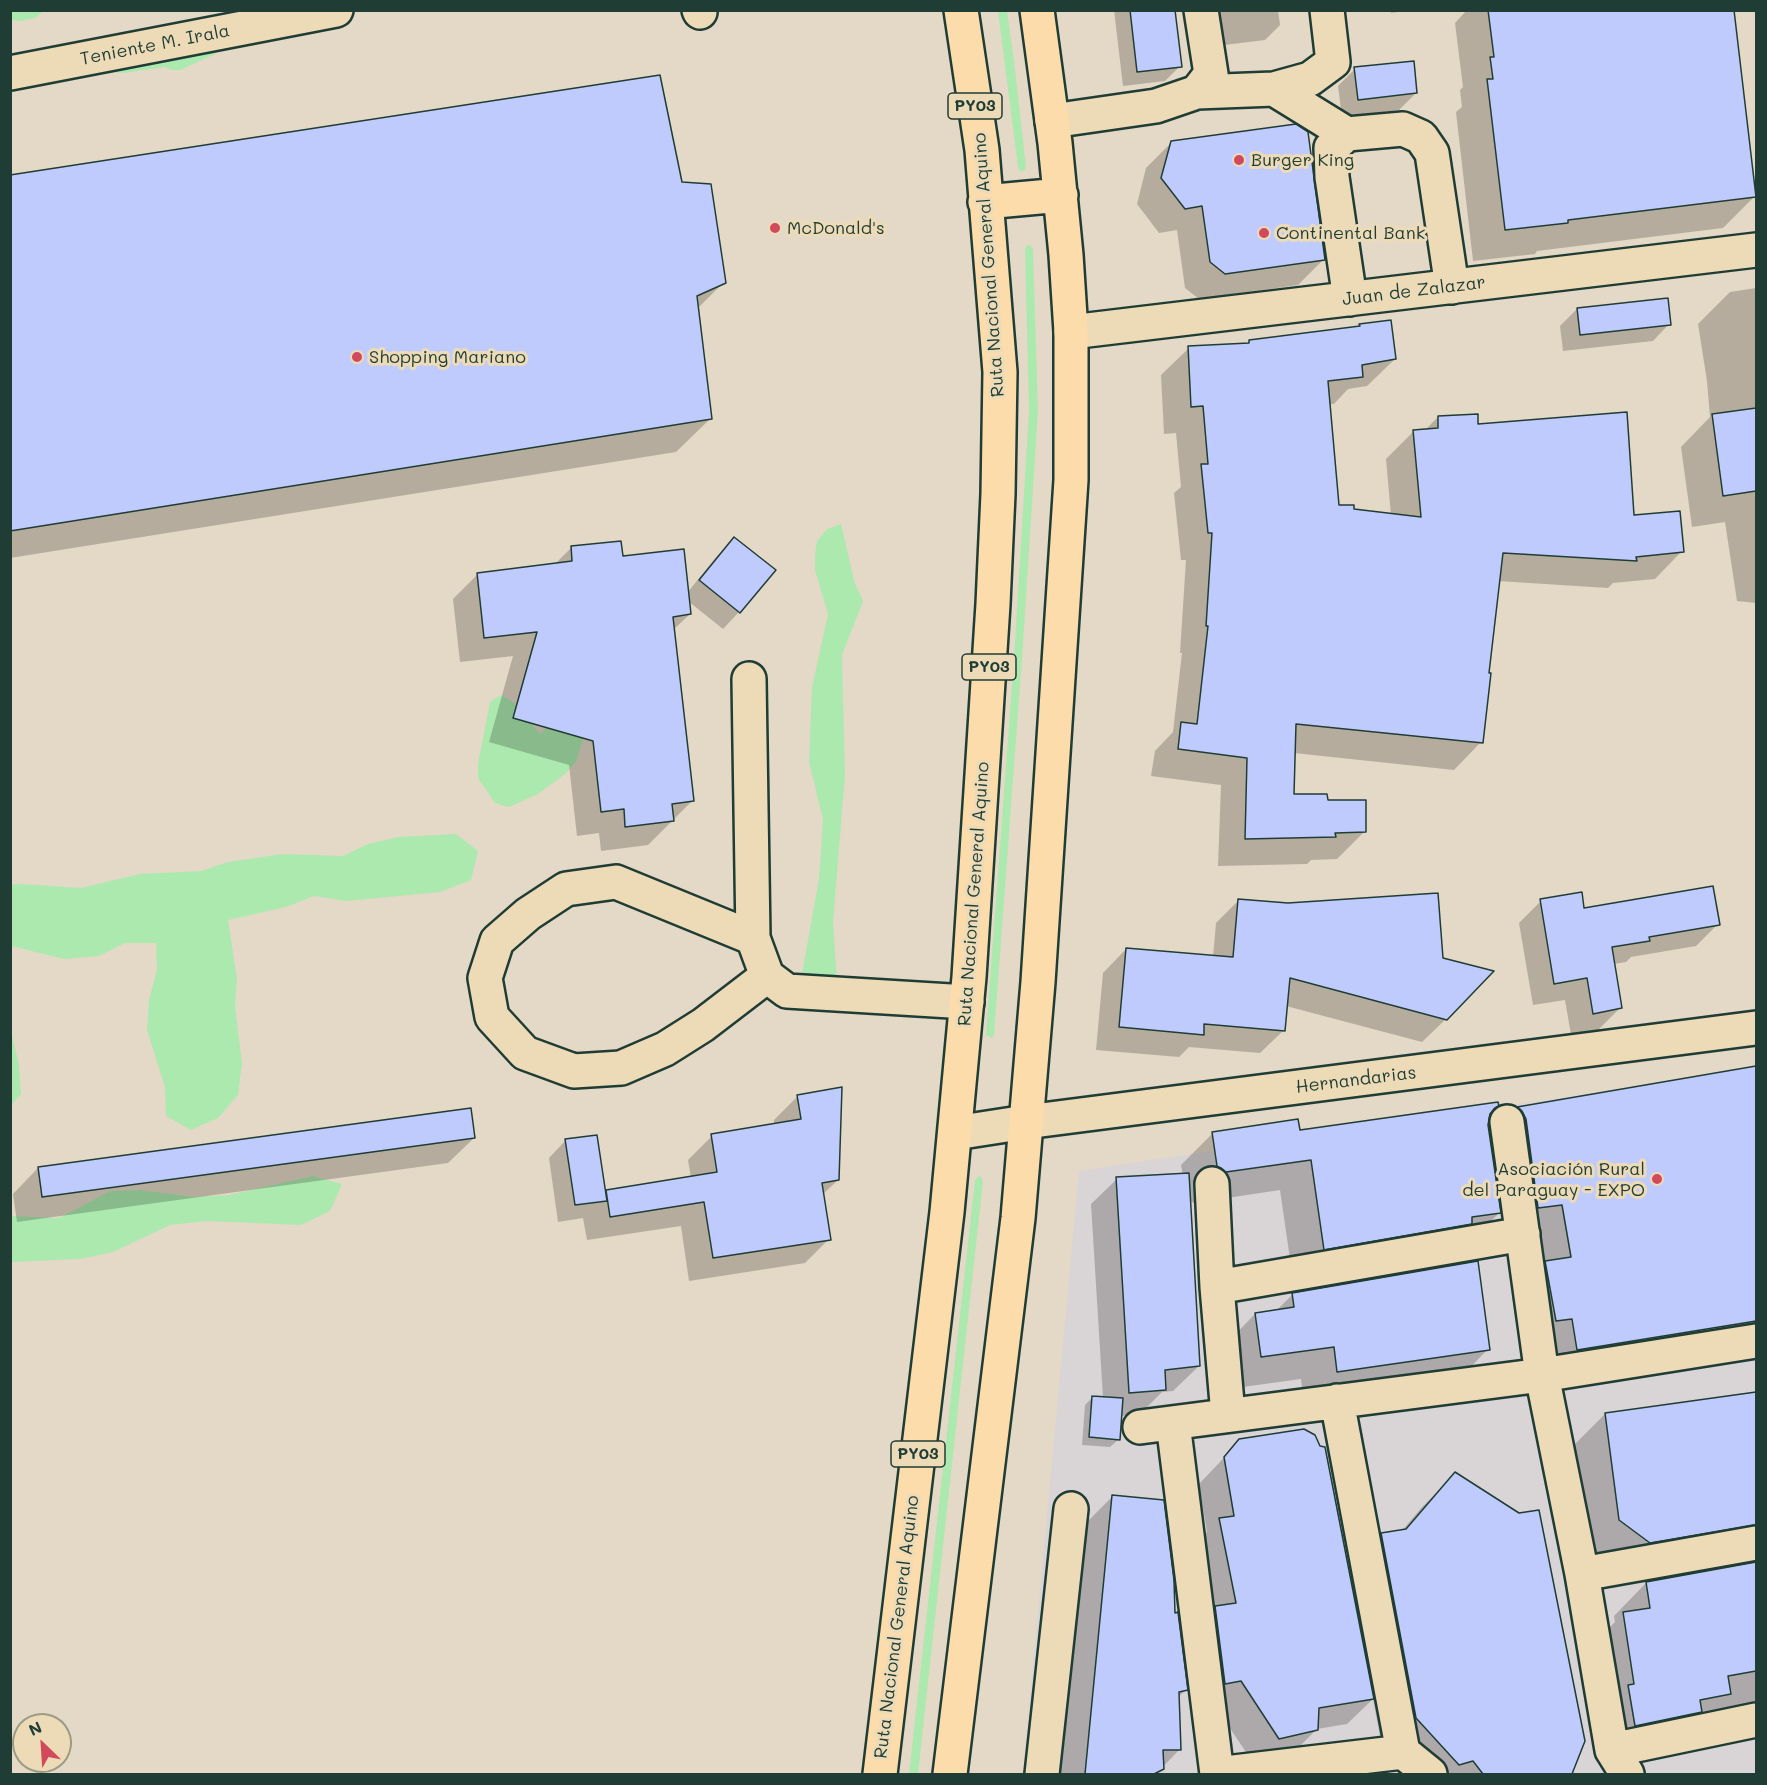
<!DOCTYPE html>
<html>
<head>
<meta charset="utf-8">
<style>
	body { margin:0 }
	#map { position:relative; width:1767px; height:1785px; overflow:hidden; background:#e4d8c6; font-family:Mali,sans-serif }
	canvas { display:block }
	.frame { position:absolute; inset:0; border:12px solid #1f3d34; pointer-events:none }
	.north { position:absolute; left:12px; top:1713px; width:60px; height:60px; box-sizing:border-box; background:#eddbb8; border:2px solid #9b9c83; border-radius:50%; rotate:335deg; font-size:16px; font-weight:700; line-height:24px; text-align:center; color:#1f3d34 }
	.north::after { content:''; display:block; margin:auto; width:21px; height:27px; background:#d1495b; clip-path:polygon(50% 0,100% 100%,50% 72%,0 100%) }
</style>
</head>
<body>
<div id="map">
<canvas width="1767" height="1785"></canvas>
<div class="frame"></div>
<div class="north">N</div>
</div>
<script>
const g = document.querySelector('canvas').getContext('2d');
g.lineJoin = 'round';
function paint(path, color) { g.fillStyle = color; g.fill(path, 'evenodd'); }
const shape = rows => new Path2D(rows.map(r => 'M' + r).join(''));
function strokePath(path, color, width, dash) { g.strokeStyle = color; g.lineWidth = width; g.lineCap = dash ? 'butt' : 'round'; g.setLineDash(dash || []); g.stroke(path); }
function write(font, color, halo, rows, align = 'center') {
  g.font = font + ' Mali,sans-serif'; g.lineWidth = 6; g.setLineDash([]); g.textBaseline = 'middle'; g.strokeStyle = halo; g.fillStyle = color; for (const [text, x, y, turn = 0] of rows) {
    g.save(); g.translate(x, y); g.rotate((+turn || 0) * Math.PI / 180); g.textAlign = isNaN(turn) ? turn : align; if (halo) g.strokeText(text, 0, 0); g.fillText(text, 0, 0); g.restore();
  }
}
const built = shape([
	[1756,1068,1756,1774,1023,1774,1079,1171]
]);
const green = shape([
	[11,10,44,10,44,11,35,18,21,21,11,20],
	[998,11,1007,11,1015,69,1026,167,1025,170,1021,172,1018,167],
	[166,25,229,40,215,54,180,70,172,70,165,67,124,73,109,72,103,69,142,33,148,29],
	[1027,245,1030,245,1033,249,1038,411,1022,659,994,1035,992,1038,986,1035,1014,658,1029,411,1025,250],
	[841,524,855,584,863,601,842,655,845,776,833,922,837,981,826,1011,802,997,803,968,819,879,823,819,809,762,812,687,828,614,815,570,815,555,817,541,827,529],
	[501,695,513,702,521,713,541,734,549,723,585,733,576,762,564,775,538,794,509,807,495,803,478,778,478,764,490,702],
	[456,834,478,851,471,880,440,892,346,901,314,896,286,907,228,920,237,979,235,1008,242,1063,238,1095,218,1118,191,1130,166,1116,165,1087,147,1030,149,1000,157,970,156,943,125,943,99,956,64,959,11,946,11,885,20,884,81,888,140,874,201,871,228,862,283,854,343,856,368,844,398,837],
	[11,1032,19,1065,21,1094,11,1105],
	[313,1176,342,1184,330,1211,301,1225,206,1221,170,1225,113,1252,80,1259,11,1262,11,1216,59,1218,110,1191,140,1190,195,1197,229,1195],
	[979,1176,981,1177,983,1181,918,1774,909,1774,975,1180]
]);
const shadow = shape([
	[1114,10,1174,10,1180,66,1165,81,1123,86],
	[1211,10,1278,10,1280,25,1265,40,1216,46],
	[1391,10,1412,10,1391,13],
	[1467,10,1733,10,1754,197,1723,228,1537,251,1535,254,1473,261,1456,112,1462,107,1460,90,1463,87,1455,23],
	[1355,69,1416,93,1399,110,1342,117,1338,86],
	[1171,143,1324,259,1298,285,1199,299,1185,288,1177,230,1159,233,1137,204,1146,168],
	[10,177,681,183,724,282,697,309,710,419,676,452,10,558],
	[1756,288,1756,603,1737,601,1725,522,1692,527,1681,447,1710,417,1707,381,1698,324,1730,292],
	[1577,309,1669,324,1653,341,1563,351,1560,326],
	[1360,326,1395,359,1367,386,1348,389,1334,404,1329,404,1337,507,1352,511,1391,515,1386,459,1413,432,1425,430,1438,417,1476,426,1632,516,1682,551,1655,579,1613,583,1608,588,1498,581,1481,742,1454,770,1294,753,1293,796,1327,802,1365,831,1337,859,1311,860,1307,864,1218,866,1221,785,1151,776,1155,751,1173,732,1182,653,1180,653,1186,560,1181,560,1174,493,1181,487,1176,433,1164,434,1161,375,1189,348,1245,345,1249,341,1358,328],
	[734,539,739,612,723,629,688,601,690,614,673,630,692,801,648,845,601,851,599,833,577,836,569,765,489,742,513,656,460,662,453,599,478,574,554,565,571,548,621,557,687,593,717,556],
	[1239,900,1446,1019,1422,1042,1286,1006,1284,1030,1260,1053,1189,1047,1179,1057,1096,1050,1103,973,1126,949,1213,957,1216,923],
	[1541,901,1583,910,1718,924,1696,946,1631,957,1626,962,1613,964,1620,1008,1598,1030,1571,1035,1565,1000,1533,1005,1519,923],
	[1756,1067,1756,1347,1544,1383,1539,1351,1522,1354,1512,1296,1535,1274,1505,1241,1501,1211,1468,1244,1293,1280,1280,1190,1194,1203,1189,1200,1199,1366,1173,1391,1162,1392,1139,1415,1120,1416,1119,1439,1110,1447,1082,1445,1085,1405,1093,1397,1103,1398,1091,1204,1117,1179,1183,1175,1181,1165,1213,1133,1299,1131,1488,1114,1487,1125,1489,1137,1518,1108],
	[798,1096,838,1180,822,1195,829,1239,805,1263,689,1281,681,1226,587,1240,583,1218,558,1222,549,1158,565,1141,604,1194,607,1191,691,1178,688,1160,712,1136,774,1125,774,1120],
	[474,1138,448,1163,17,1222,13,1194,38,1168],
	[1293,1294,1488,1349,1455,1383,1304,1405,1301,1379,1228,1389,1222,1348,1255,1314,1275,1312],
	[1756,1393,1756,1732,1603,1758,1591,1646,1615,1622,1614,1616,1646,1583,1739,1567,1737,1563,1730,1558,1616,1575,1587,1553,1572,1447,1605,1414],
	[1240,1441,1347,1569,1382,1535,1401,1532,1422,1507,1456,1474,1583,1741,1570,1774,1404,1774,1383,1752,1373,1699,1347,1724,1317,1729,1291,1755,1254,1764,1215,1706,1194,1545,1207,1532,1199,1484],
	[1113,1496,1174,1614,1186,1690,1177,1698,1180,1749,1156,1774,1055,1774,1079,1530]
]);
const building = shape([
	[1130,10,1175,10,1182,67,1137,72,1130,10],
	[1488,10,1734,10,1756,197,1568,220,1568,223,1505,230,1487,79,1493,79,1490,57,1494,57,1488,10],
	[1414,61,1417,93,1358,100,1354,67,1414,61],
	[660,75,682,182,711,184,726,283,697,296,712,419,10,531,10,175,660,75],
	[1296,124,1308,132,1325,260,1225,274,1210,262,1202,206,1185,209,1161,178,1171,141,1296,124],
	[1668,298,1671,325,1580,335,1577,308,1668,298],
	[1391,320,1396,359,1362,365,1363,377,1328,381,1339,505,1354,505,1354,509,1421,517,1413,430,1438,428,1438,416,1478,414,1478,424,1627,412,1634,515,1680,511,1684,552,1636,557,1637,561,1503,553,1489,673,1491,673,1483,743,1296,724,1294,794,1327,794,1328,800,1366,800,1366,832,1335,833,1336,837,1245,839,1247,758,1178,749,1181,722,1197,724,1208,626,1206,626,1212,533,1208,533,1201,464,1208,464,1203,406,1191,407,1188,346,1249,343,1249,340,1360,326,1359,324,1391,320],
	[1756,408,1756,491,1723,496,1712,414,1756,408],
	[734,537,776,570,740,613,699,580,734,537],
	[621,541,623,556,684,549,691,614,673,617,694,801,672,804,674,821,625,827,624,809,601,812,593,741,513,718,537,632,484,638,477,573,572,561,571,546,621,541],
	[1713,886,1720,925,1649,937,1650,941,1612,947,1622,1008,1593,1014,1587,978,1554,984,1540,899,1582,892,1584,908,1713,886],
	[1438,893,1443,958,1494,971,1447,1020,1290,978,1285,1031,1204,1024,1204,1035,1119,1027,1126,948,1233,957,1238,899,1288,903,1438,893],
	[1756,1066,1756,1321,1577,1350,1572,1319,1556,1321,1545,1261,1571,1257,1562,1205,1538,1208,1526,1119,1522,1111,1517,1107,1756,1066],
	[842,1087,839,1180,822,1183,831,1240,713,1258,704,1202,610,1217,606,1190,717,1172,711,1134,801,1119,797,1095,842,1087],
	[1498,1102,1499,1106,1495,1108,1490,1114,1488,1125,1501,1213,1472,1217,1472,1224,1324,1250,1311,1160,1226,1172,1217,1166,1212,1132,1298,1119,1300,1130,1498,1102],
	[471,1108,475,1138,42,1197,38,1167,471,1108],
	[597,1135,607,1201,575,1205,565,1139,597,1135],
	[1189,1173,1200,1366,1165,1370,1166,1390,1129,1393,1116,1177,1189,1173],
	[1478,1261,1490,1350,1337,1372,1334,1347,1261,1357,1255,1313,1294,1307,1292,1293,1478,1261],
	[1756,1392,1756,1525,1650,1543,1619,1520,1605,1413,1756,1392],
	[1092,1396,1123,1398,1120,1440,1089,1437,1092,1396],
	[1304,1429,1315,1435,1320,1446,1325,1447,1374,1699,1319,1708,1318,1730,1279,1739,1241,1681,1225,1684,1215,1606,1236,1603,1219,1518,1234,1516,1224,1457,1239,1439,1304,1429],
	[1455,1472,1519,1513,1539,1510,1585,1741,1572,1774,1483,1774,1473,1761,1459,1765,1416,1718,1381,1533,1406,1529,1455,1472],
	[1112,1495,1164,1500,1174,1580,1175,1613,1178,1612,1188,1690,1179,1692,1181,1750,1163,1750,1164,1769,1154,1774,1085,1774,1112,1495],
	[1756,1562,1756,1671,1728,1676,1731,1694,1700,1700,1702,1712,1635,1726,1628,1685,1634,1684,1623,1612,1650,1608,1646,1582,1756,1562]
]);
const minor = shape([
	[699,10,700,12],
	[10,73,336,10],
	[1274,89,1347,134],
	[1197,92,1274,89,1310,79,1333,62,1327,10],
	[1052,121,1156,106,1197,92,1211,74,1201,10],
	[1350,299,1332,177,1331,148,1347,134,1403,129,1421,137,1432,153,1452,287],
	[1071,332,1756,250],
	[749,679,753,938,767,976,787,991,967,1002],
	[753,938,616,882,566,889,528,914,497,941,485,978,492,1017,525,1053,574,1071,621,1068,665,1049,703,1025,767,976],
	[1507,1122,1542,1375,1582,1574,1612,1750,1627,1774],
	[955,1133,1026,1122,1756,1028],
	[1212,1184,1217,1287,1228,1415],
	[1217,1287,1523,1234],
	[1337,1401,1403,1752,1430,1774],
	[1173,1423,1217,1774],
	[1140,1427,1542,1375,1756,1341],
	[1582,1574,1756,1543],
	[1612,1750,1756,1720],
	[1042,1774,1071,1509],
	[1217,1774,1403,1752]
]);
const highway = shape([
	[985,202,1061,195],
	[880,1774,947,1212,969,977,993,604,998,494,1000,372,982,150,961,10],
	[950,1774,1018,1218,1038,982,1071,480,1071,332,1066,255,1055,143,1037,10]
]);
const markers = [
	[1239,160,6,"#d1495b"],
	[775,228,6,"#d1495b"],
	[1264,233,6,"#d1495b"],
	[357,357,6,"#d1495b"],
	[1657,1179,6,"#d1495b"]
];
const shields = [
	[975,106,54],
	[989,667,54],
	[918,1454,54]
];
const shieldNames = [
	["PY03",975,106],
	["PY03",989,667],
	["PY03",918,1454]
];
const streetNames = [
	["Teniente M. Irala",155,45,-11],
	["Ruta Nacional General Aquino",989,265,-94],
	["Juan de Zalazar",1414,291,-7],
	["Ruta Nacional General Aquino",974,894,-86],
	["Hernandarias",1356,1080,-7],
	["Ruta Nacional General Aquino",897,1627,-83]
];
const poiNames = [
	["Burger King",1251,160],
	["McDonald's",787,228],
	["Continental Bank",1276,233],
	["Shopping Mariano",369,357],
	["Asociación Rural",1645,1169,"right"],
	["del Paraguay - EXPO",1645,1190,"right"]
];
paint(built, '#d9d4d6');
paint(green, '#ace9af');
paint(shadow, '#0003');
paint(building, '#c0cbfd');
strokePath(building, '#1f3d34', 1.5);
strokePath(minor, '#1f3d34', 38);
strokePath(highway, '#1f3d34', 38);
strokePath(minor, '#eddbb8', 33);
strokePath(highway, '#fddcac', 33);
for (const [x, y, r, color] of markers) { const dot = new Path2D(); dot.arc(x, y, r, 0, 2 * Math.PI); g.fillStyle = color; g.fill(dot); strokePath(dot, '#eddbb8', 2); }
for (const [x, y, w] of shields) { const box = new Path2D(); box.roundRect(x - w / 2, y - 13, w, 26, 4.5); g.fillStyle = '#eddbb8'; g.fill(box); strokePath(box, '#1f3d34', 1.5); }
write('bold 16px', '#1f3d34', null, shieldNames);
write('18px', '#1f3d34', '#eddbb8', streetNames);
write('18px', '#1f3d34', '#eddbb8', poiNames, 'left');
</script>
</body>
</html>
